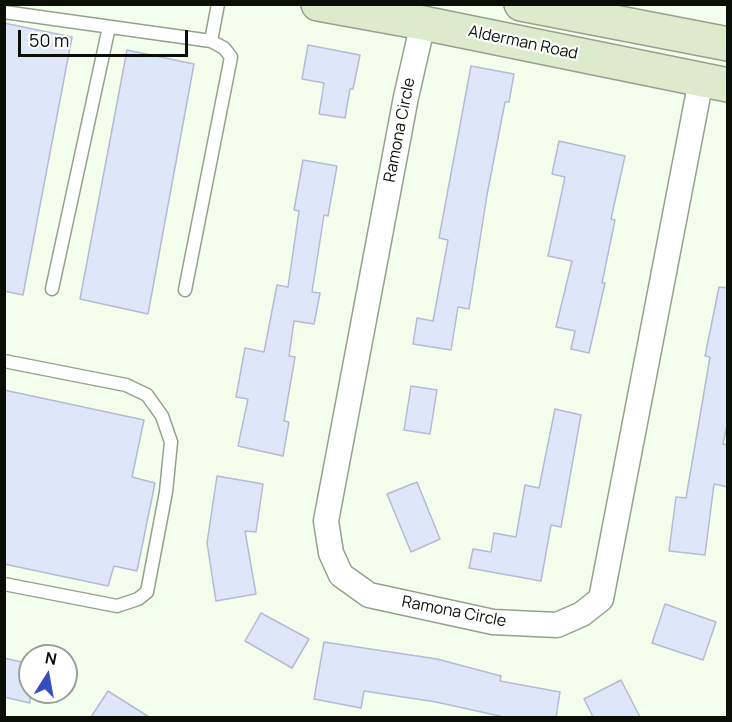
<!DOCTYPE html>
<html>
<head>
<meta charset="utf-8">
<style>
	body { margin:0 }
	#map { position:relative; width:732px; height:722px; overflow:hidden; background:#f4feec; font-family:Manrope,sans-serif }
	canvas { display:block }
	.frame { position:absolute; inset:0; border:6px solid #0a0e07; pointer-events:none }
	.north { position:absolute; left:18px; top:644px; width:60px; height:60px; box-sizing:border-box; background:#fff; border:2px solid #9d9f9c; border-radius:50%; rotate:11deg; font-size:16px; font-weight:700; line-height:24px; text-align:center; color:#0a0e07 }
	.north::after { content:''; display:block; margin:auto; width:21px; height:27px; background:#344dbf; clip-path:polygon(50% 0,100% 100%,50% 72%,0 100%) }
	.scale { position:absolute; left:18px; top:30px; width:170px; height:27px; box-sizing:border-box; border:3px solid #0a0e07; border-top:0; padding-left:8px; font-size:18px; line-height:21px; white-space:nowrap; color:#0a0e07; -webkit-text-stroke:4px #fff; paint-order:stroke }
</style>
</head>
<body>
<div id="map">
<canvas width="732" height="722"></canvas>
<div class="frame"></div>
<div class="north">N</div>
<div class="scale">50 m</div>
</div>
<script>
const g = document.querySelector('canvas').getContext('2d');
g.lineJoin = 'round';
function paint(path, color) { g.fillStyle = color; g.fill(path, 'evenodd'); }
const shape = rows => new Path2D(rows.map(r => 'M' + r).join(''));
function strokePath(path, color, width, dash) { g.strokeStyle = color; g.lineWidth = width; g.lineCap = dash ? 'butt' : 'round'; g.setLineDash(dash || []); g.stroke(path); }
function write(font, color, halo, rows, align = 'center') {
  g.font = font + ' Manrope,sans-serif'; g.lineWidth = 4.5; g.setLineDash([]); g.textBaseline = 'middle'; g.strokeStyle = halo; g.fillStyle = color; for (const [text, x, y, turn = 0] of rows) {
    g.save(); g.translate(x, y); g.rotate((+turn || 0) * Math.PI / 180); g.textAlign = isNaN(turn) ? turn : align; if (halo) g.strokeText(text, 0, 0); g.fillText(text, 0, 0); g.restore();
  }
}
const building = shape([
	[4,23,72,37,23,295,4,291,4,23],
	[308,45,360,55,353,89,350,89,345,118,319,114,324,83,302,79,308,45],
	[127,50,194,64,148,314,80,299,127,50],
	[471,66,514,74,509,102,505,102,487,195,469,309,458,307,451,350,413,344,417,318,433,321,448,240,439,238,471,66],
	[559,141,625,156,611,219,615,220,602,283,605,283,589,353,571,349,575,331,556,327,572,261,548,256,565,177,552,174,559,141],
	[303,160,337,166,328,216,324,215,312,292,320,293,314,324,294,321,289,356,295,357,284,421,289,422,283,456,238,446,248,399,236,397,245,348,264,352,277,285,288,287,299,211,294,210,303,160],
	[719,287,728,288,728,421,723,444,728,445,728,487,714,484,705,555,669,551,676,497,686,498,710,357,705,356,719,287],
	[411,386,437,390,430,434,404,430,411,386],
	[4,390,144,420,132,477,155,483,137,571,114,566,108,586,4,564,4,390],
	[555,409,581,415,561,527,551,525,541,581,469,568,473,549,491,552,494,533,516,537,525,485,539,488,555,409],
	[217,476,263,484,256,532,245,531,256,594,216,601,207,543,217,476],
	[417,482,440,539,411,552,387,494,417,482],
	[665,604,716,622,703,660,652,643,665,604],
	[261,613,309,639,292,668,245,641,261,613],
	[324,642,437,659,501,676,500,681,560,692,556,717,504,717,436,702,364,691,361,708,314,699,324,642],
	[4,658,30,664,30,703,4,697,4,658],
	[621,680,640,717,593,717,584,699,621,680],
	[108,691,149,717,91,717,108,691]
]);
const lane = shape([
	[4,12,211,41,224,48,231,57,185,290],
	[211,41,218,4],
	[52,289,109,27],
	[4,361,126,385,147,395,162,416,171,442,166,492,147,592,138,599,117,606,4,584]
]);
const street = shape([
	[423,23,406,97,326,521,331,553,341,575,369,595,493,622,557,625,582,614,601,599,701,80]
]);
const secondary = shape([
	[318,4,423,23,728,85],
	[521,4,728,44]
]);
const streetNames = [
	["Alderman Road",523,43,12],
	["Ramona Circle",400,130,-79],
	["Ramona Circle",454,612,11]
];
paint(building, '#dee6fa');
strokePath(building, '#b3bcd2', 1.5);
strokePath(lane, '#96a18d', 15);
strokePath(street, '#96a18d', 27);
strokePath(secondary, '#96a18d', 36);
strokePath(lane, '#fff', 12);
strokePath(street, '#fff', 24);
strokePath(secondary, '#dcebcc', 33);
write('16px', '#0a0e07', '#fff', streetNames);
</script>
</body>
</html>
